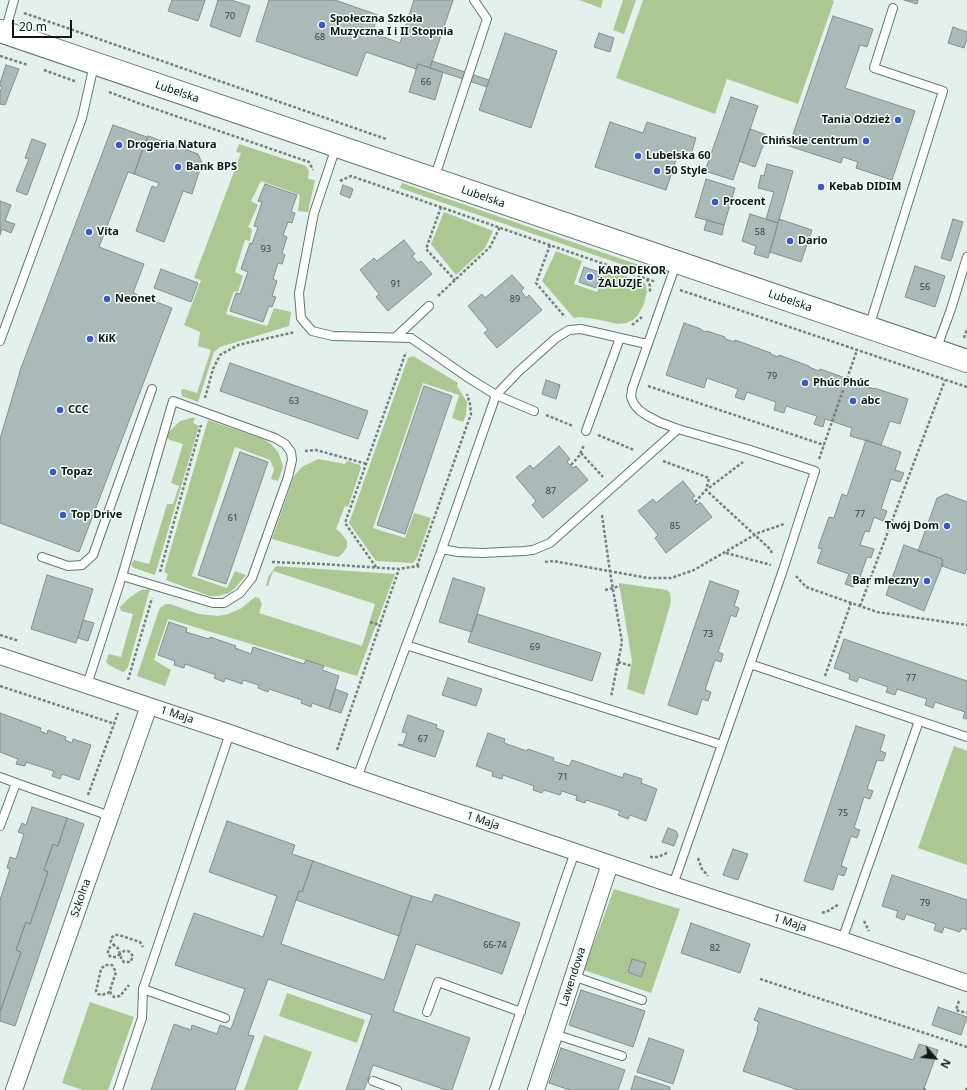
<!DOCTYPE html>
<html>
<head>
<meta charset="utf-8">
<style>
	body { margin:0 }
	#map { position:relative; width:967px; height:1090px; overflow:hidden; background:#e2f1ec; font-family:"Noto Sans",sans-serif }
	canvas { display:block }
	.north { position:absolute; left:915px; top:1038px; width:40px; height:40px; -webkit-text-stroke:3px #f0fff9; paint-order:stroke; rotate:118deg; font-size:11px; font-weight:700; line-height:16px; text-align:center; color:#121715 }
	.north::after { content:''; display:block; margin:auto; width:14px; height:18px; background:#121715; clip-path:polygon(50% 0,100% 100%,50% 72%,0 100%) }
	.scale { position:absolute; left:12px; top:20px; width:60px; height:18px; box-sizing:border-box; border:2px solid #121715; border-top:0; padding-left:5px; font-size:12px; line-height:14px; white-space:nowrap; color:#121715; -webkit-text-stroke:3px #f0fff9; paint-order:stroke }
</style>
</head>
<body>
<div id="map">
<canvas width="967" height="1090"></canvas>
<div class="north">N</div>
<div class="scale">20 m</div>
</div>
<script>
const g = document.querySelector('canvas').getContext('2d');
g.lineJoin = 'round';
function paint(path, color) { g.fillStyle = color; g.fill(path, 'evenodd'); }
const shape = rows => new Path2D(rows.map(r => 'M' + r).join(''));
function strokePath(path, color, width, dash) { g.strokeStyle = color; g.lineWidth = width; g.lineCap = dash ? 'butt' : 'round'; g.setLineDash(dash || []); g.stroke(path); }
function write(font, color, halo, rows, align = 'center') {
  g.font = font + ' "Noto Sans",sans-serif'; g.lineWidth = 3; g.setLineDash([]); g.textBaseline = 'middle'; g.strokeStyle = halo; g.fillStyle = color; for (const [text, x, y, turn = 0] of rows) {
    g.save(); g.translate(x, y); g.rotate((+turn || 0) * Math.PI / 180); g.textAlign = isNaN(turn) ? turn : align; if (halo) g.strokeText(text, 0, 0); g.fillText(text, 0, 0); g.restore();
  }
}
const green = shape([
	[579,0,603,0,601,8],
	[623,0,636,0,624,34,613,30],
	[643,0,831,0,834,1,798,104,727,79,715,114,616,78],
	[239,144,306,166,309,171,308,179,315,180,308,212,298,211,300,195,261,181,251,201,258,205,248,227,252,229,250,241,245,240,235,272,243,276,238,292,234,291,226,314,267,326,274,308,291,312,289,326,220,347,214,352,198,402,182,396,181,390,184,389,197,393,211,350,198,346,200,332,184,325,201,280,194,278,241,153,236,152],
	[402,183,639,265,646,271,641,271,400,188],
	[444,212,493,231,485,248,456,275,431,244],
	[556,251,582,261,574,284,597,292,606,269,645,283,647,291,644,304,638,315,633,320,626,323,618,324,595,319,579,317,574,318,542,281],
	[413,356,458,383,457,386,467,402,466,415,463,422,452,418,459,395,423,383,373,528,405,538,414,513,431,518,417,558,413,563,376,561,349,523,408,358],
	[191,418,195,418,193,423,199,426,155,575,134,568,131,565,132,563,134,560,149,564,167,504,173,504,179,486,171,483,183,444,170,440,166,437,166,435,180,421],
	[208,420,263,439,271,444,278,452,281,460,283,467,278,481,271,479,274,469,270,460,235,447,192,576,227,588,235,571,246,575,235,588,229,593,218,596,210,596,166,580,168,574,164,572],
	[318,459,345,464,347,461,360,465,361,468,348,507,345,506,336,529,340,532,347,541,347,547,343,553,338,557,332,556,272,539,294,476,302,467],
	[276,566,395,574,357,676,168,619,154,660,171,670,165,686,137,676,158,613,160,608,166,604,170,604,199,614,218,616,228,614,240,609,255,597,259,598,262,604,259,613,362,646,375,604,273,571,268,586,266,586,268,577],
	[619,583,667,590,670,593,671,602,644,695,627,689,632,661],
	[150,589,128,667,125,671,123,672,109,665,106,662,109,654,121,657,133,614,121,611,120,607,129,598,141,590],
	[954,746,967,751,967,865,918,848],
	[614,889,680,909,651,993,584,970],
	[287,993,365,1020,357,1043,279,1016],
	[90,1002,134,1017,108,1090,83,1090,62,1083],
	[264,1035,312,1052,298,1090,244,1090]
]);
const building = shape([
	[172,0,205,0,198,21,168,11,172,0],
	[218,0,231,0,250,6,240,37,210,26,218,0],
	[269,0,335,0,378,15,372,33,400,43,414,0,453,0,430,68,418,64,416,69,366,52,357,76,256,41,269,0],
	[904,0,918,0,917,4,904,0],
	[833,16,873,29,867,47,860,45,845,88,915,111,892,180,856,168,858,162,843,157,841,163,789,146,833,16],
	[953,27,967,32,967,39,964,48,948,43,953,27],
	[505,33,557,51,531,128,479,110,505,33],
	[599,33,614,38,610,52,594,47,599,33],
	[432,61,489,80,487,87,430,68,432,61],
	[418,64,443,72,435,100,409,92,418,64],
	[6,65,19,69,5,105,0,104,0,92,2,87,0,86,0,83,6,65],
	[731,97,758,106,733,180,705,171,731,97],
	[610,122,643,133,647,122,696,138,690,158,678,154,666,190,595,167,610,122],
	[113,125,147,137,134,174,128,172,99,247,144,264,133,293,172,308,79,552,0,523,0,439,21,368,113,125],
	[750,129,767,135,755,167,739,161,750,129],
	[148,136,198,154,202,163,192,194,183,191,164,242,136,231,152,186,157,188,159,183,134,174,148,136],
	[32,139,46,144,27,195,16,191,29,159,25,158,32,139],
	[767,164,793,171,778,223,766,219,774,192,758,188,761,175,764,176,767,164],
	[706,179,735,188,724,225,695,217,706,179],
	[265,184,297,195,291,212,295,213,292,223,288,222,283,235,287,237,282,253,285,255,282,264,278,263,273,279,277,281,272,296,276,297,272,307,269,306,263,322,230,311,236,293,240,294,248,272,241,269,250,243,252,244,258,227,254,226,262,202,258,201,265,184],
	[343,185,353,189,350,198,340,194,343,185],
	[0,201,11,205,5,221,15,224,11,233,2,229,0,235,0,201],
	[750,214,778,223,768,258,754,254,756,246,742,241,750,214],
	[779,219,812,230,801,262,770,252,779,219],
	[953,219,963,222,951,261,941,258,953,219],
	[707,220,724,225,722,235,704,230,707,220],
	[404,240,415,254,412,256,418,263,421,261,432,274,388,311,376,297,379,294,360,270,374,258,377,261,404,240],
	[915,266,945,276,935,307,905,297,915,266],
	[584,267,602,273,596,288,579,282,584,267],
	[161,269,198,283,191,302,154,288,161,269],
	[512,275,524,288,521,291,526,298,529,295,542,310,497,348,484,333,488,330,468,306,482,294,485,298,512,275],
	[684,323,701,329,701,330,706,332,707,331,725,337,725,339,735,342,735,340,771,353,770,354,779,357,779,355,809,366,809,367,819,371,820,369,865,385,865,386,874,389,874,388,908,399,900,424,890,421,881,445,850,436,852,428,825,419,823,427,814,424,817,416,786,406,784,413,774,410,776,402,747,392,744,400,735,397,738,389,707,378,704,388,666,375,684,323],
	[230,363,368,411,358,439,220,391,230,363],
	[546,380,560,385,556,399,542,394,546,380],
	[424,386,452,396,405,534,377,525,424,386],
	[866,440,901,452,895,470,904,473,900,482,891,479,881,509,887,511,883,521,874,517,869,532,865,531,860,545,874,549,871,558,867,557,859,580,856,579,853,587,845,584,849,574,817,563,822,549,818,548,829,517,834,518,842,494,847,496,866,440],
	[559,446,570,459,567,462,573,468,576,466,588,480,543,518,532,505,536,501,516,477,530,465,533,469,559,446],
	[240,452,268,462,226,584,198,575,240,452],
	[683,481,695,496,692,498,697,505,700,502,712,517,666,553,655,538,658,535,638,511,653,499,656,503,683,481],
	[946,494,967,502,967,568,965,574,942,566,942,559,918,551,937,498,946,494],
	[904,545,942,559,943,563,924,611,886,595,904,545],
	[47,575,93,589,76,643,31,629,47,575],
	[453,578,485,588,472,632,439,622,453,578],
	[710,581,739,591,734,606,739,608,736,617,731,615,718,652,723,654,721,662,715,660,705,690,711,692,708,701,702,699,697,715,668,705,710,581],
	[477,614,601,653,592,681,468,642,477,614],
	[83,620,94,623,88,641,78,638,83,620],
	[169,622,187,628,186,632,209,639,210,637,236,646,235,648,251,654,253,647,304,664,306,660,324,666,322,670,339,676,329,709,312,703,311,707,301,703,302,700,269,689,268,692,258,688,259,685,243,680,242,684,225,678,224,682,214,678,216,675,185,664,184,668,174,665,175,661,158,655,169,622],
	[844,639,967,681,967,719,963,718,965,712,935,702,933,708,925,705,927,699,897,689,895,695,886,692,888,687,859,677,857,682,849,679,850,674,834,668,844,639],
	[448,678,482,689,476,706,442,695,448,678],
	[335,689,348,694,341,713,329,709,335,689],
	[0,713,41,728,40,731,47,734,48,730,66,737,65,740,72,743,73,739,91,745,79,780,62,774,60,779,52,776,54,771,26,762,25,766,16,764,18,759,0,752,0,713],
	[408,715,437,725,436,728,444,731,435,757,398,745,399,744,403,745,407,733,402,732,408,715],
	[856,726,885,735,880,751,886,753,883,761,877,760,867,789,873,791,870,799,864,797,854,828,860,830,857,838,851,836,841,866,847,868,844,876,838,874,833,890,804,881,856,726],
	[488,733,505,739,504,743,527,751,528,749,554,758,553,761,569,766,572,760,623,778,624,773,642,779,641,783,657,789,646,821,630,815,628,819,618,815,620,811,586,800,585,803,576,800,577,796,562,791,560,795,544,790,542,793,533,790,534,786,503,775,502,779,492,776,493,772,476,766,488,733],
	[32,807,67,818,58,846,53,844,44,870,48,872,30,924,26,922,16,950,21,952,0,1012,0,900,10,869,7,868,10,857,16,859,24,834,18,832,22,823,26,825,32,807],
	[67,818,84,824,15,1026,0,1021,0,1012,21,952,16,950,26,922,30,924,48,872,44,870,53,844,58,846,67,818],
	[227,821,295,845,292,854,313,861,302,892,299,891,281,944,384,980,412,896,432,902,435,894,520,923,502,974,416,944,393,1011,470,1038,452,1090,446,1090,373,1065,364,1090,346,1090,372,1015,268,979,248,1035,254,1036,235,1090,151,1090,174,1024,191,1030,192,1025,217,1034,220,1025,231,1029,245,989,175,965,194,913,263,937,277,896,209,872,227,821],
	[668,828,676,831,678,835,674,846,662,842,668,828],
	[733,849,748,854,738,880,723,875,733,849],
	[313,861,412,896,401,927,402,928,399,936,296,900,299,891,302,892,313,861],
	[892,875,967,900,967,930,962,928,960,932,944,927,942,933,934,930,936,924,906,914,904,920,896,917,898,911,882,906,892,875],
	[691,923,750,944,740,973,681,953,691,923],
	[632,959,646,963,641,977,628,972,632,959],
	[581,990,645,1011,633,1047,569,1025,581,990],
	[938,1007,967,1017,961,1035,932,1025,938,1007],
	[759,1008,913,1060,919,1044,938,1050,925,1086,923,1090,798,1090,743,1071,758,1029,757,1029,759,1022,754,1020,759,1008],
	[649,1038,684,1050,673,1084,637,1072,649,1038],
	[561,1048,625,1070,618,1090,570,1090,549,1083,561,1048],
	[635,1076,670,1087,670,1090,631,1090,635,1076]
]);
const path = shape([
	[24,13,386,139],
	[0,56,28,65],
	[44,70,77,82],
	[109,92,138,103,309,162,313,170],
	[340,181,351,176,656,282],
	[441,207,426,249,455,280],
	[550,245,536,283,565,317],
	[647,279,650,286,650,293],
	[680,290,967,387],
	[438,296,490,247,500,227],
	[632,325,642,317],
	[964,338,967,329],
	[648,386,824,445],
	[205,398,213,369,220,355,238,345,295,332],
	[546,415,573,426],
	[598,435,634,450],
	[305,451,316,450,367,464],
	[581,453,603,477],
	[819,459,857,350],
	[663,461,709,478,706,490,771,550,772,555],
	[571,465,579,456,584,445],
	[695,502,706,490,743,462],
	[602,515,610,572,622,642,611,697],
	[726,553,771,565],
	[272,562,322,564,399,569,417,566,420,567],
	[545,562,553,561,648,578,671,578,694,570,758,533,784,524],
	[417,566,471,414,470,404,467,394],
	[376,567,345,523,406,352],
	[160,572,201,425],
	[796,576,806,587,877,612,967,625],
	[605,590,620,586],
	[860,606,945,380],
	[370,622,380,625],
	[0,635,19,641],
	[618,662,632,666],
	[825,676,851,603],
	[128,680,152,598],
	[0,686,115,724],
	[337,750,399,569],
	[88,795,118,713],
	[650,857,658,857,669,852],
	[698,858,702,869,708,876],
	[822,913,828,911,839,904],
	[864,921,869,931],
	[115,946,111,942,111,938,115,935,119,935,140,942,143,947],
	[120,954,116,957,111,957,108,954,108,949,113,945,117,947,119,950,119,951,121,957,121,959,124,962,130,962,133,957,131,953,128,951,124,951,120,954],
	[760,979,967,1047],
	[110,992,102,995,98,994,96,991,101,969,105,965,112,965,116,972,110,990,111,994,114,997,120,996,129,985],
	[959,1001,956,1010,967,1013],
	[923,1089,926,1090],
	[966,1090,967,1088]
]);
const lane = shape([
	[5,32,14,0],
	[336,147,314,213,312,223,299,293,301,318,312,331,333,336,411,338,467,377,496,395,534,411],
	[434,179,487,19,474,0],
	[869,327,943,91,874,68,893,8],
	[396,337,429,306],
	[0,341,82,118,94,65],
	[936,350,951,309,967,257],
	[586,431,620,338],
	[442,549,458,552,482,553,524,551,533,550,550,543,678,429],
	[42,557,68,566,82,565,93,555,152,389],
	[406,645,722,745],
	[750,664,967,737],
	[87,685,122,576,173,401,275,438,285,444,291,452,292,460,288,477,252,578,240,593,224,603,213,603,122,576],
	[0,777,16,783,0,826],
	[357,778,442,549,496,395,518,372,556,338,569,330,581,329,647,344],
	[16,783,110,816],
	[673,885,783,570,815,471,747,449,678,429,659,422,646,415,639,410,634,404,631,397,632,389,676,264],
	[842,940,919,721],
	[573,976,642,1000],
	[143,989,225,1018],
	[427,1012,438,982,521,1012],
	[554,1034,622,1056],
	[373,1081,397,1090],
	[118,1090,142,1018,143,989,230,733],
	[494,1090,565,880,575,852]
]);
const street = shape([
	[0,656,230,733,357,778,673,885,842,940,967,983],
	[14,1090,149,706],
	[536,1090,610,864]
]);
const secondary = shape([
	[0,31,967,361]
]);
const markers = [
	[322,25,4,"#3b58ca"],
	[898,120,4,"#3b58ca"],
	[866,141,4,"#3b58ca"],
	[119,145,4,"#3b58ca"],
	[638,156,4,"#3b58ca"],
	[178,167,4,"#3b58ca"],
	[657,171,4,"#3b58ca"],
	[821,187,4,"#3b58ca"],
	[715,202,4,"#3b58ca"],
	[89,232,4,"#3b58ca"],
	[790,241,4,"#3b58ca"],
	[590,277,4,"#3b58ca"],
	[107,299,4,"#3b58ca"],
	[90,339,4,"#3b58ca"],
	[805,383,4,"#3b58ca"],
	[853,401,4,"#3b58ca"],
	[60,410,4,"#3b58ca"],
	[53,472,4,"#3b58ca"],
	[63,515,4,"#3b58ca"],
	[947,526,4,"#3b58ca"],
	[927,581,4,"#3b58ca"]
];
const numberNames = [
	["70",230,16],
	["68",320,37],
	["66",426,82],
	["58",760,232],
	["93",266,249],
	["91",396,284],
	["56",925,287],
	["89",515,299],
	["79",772,376],
	["63",294,401],
	["87",551,491],
	["77",860,514],
	["61",233,518],
	["85",675,526],
	["73",708,634],
	["69",535,647],
	["77",911,678],
	["67",423,739],
	["71",563,777],
	["75",843,813],
	["79",925,903],
	["66-74",495,945],
	["82",715,948]
];
const poiNames = [
	["Społeczna Szkoła",330,19],
	["Muzyczna I i II Stopnia",330,32],
	["Tania Odzież",890,120,"right"],
	["Chińskie centrum",858,141,"right"],
	["Drogeria Natura",127,145],
	["Lubelska 60",646,156],
	["Bank BPS",186,167],
	["50 Style",665,171],
	["Kebab DIDIM",829,187],
	["Procent",723,202],
	["Vita",97,232],
	["Dario",798,241],
	["KARODEKOR",598,271],
	["ŻALUZJE",598,284],
	["Neonet",115,299],
	["KiK",98,339],
	["Phúc Phúc",813,383],
	["abc",861,401],
	["CCC",68,410],
	["Topaz",61,472],
	["Top Drive",71,515],
	["Twój Dom",939,526,"right"],
	["Bar mleczny",919,581,"right"]
];
const streetNames = [
	["Lubelska",177,92,19],
	["Lubelska",483,197,19],
	["Lubelska",790,301,19],
	["1 Maja",177,715,18],
	["1 Maja",483,821,19],
	["Szkolna",81,898,-71],
	["1 Maja",790,923,18],
	["Lawendowa",573,977,-72]
];
paint(green, '#abc893');
paint(building, '#aabab8');
strokePath(building, '#80908e', 1);
strokePath(lane, '#677570', 10);
strokePath(street, '#677570', 18);
strokePath(secondary, '#677570', 24);
strokePath(path, '#76807d', 2.5, [3, 2]);
strokePath(lane, '#fff', 8);
strokePath(street, '#fff', 16);
strokePath(secondary, '#fff', 22);
for (const [x, y, r, color] of markers) { const dot = new Path2D(); dot.arc(x, y, r, 0, 2 * Math.PI); g.fillStyle = color; g.fill(dot); strokePath(dot, '#f0fff9', 1.5); }
write('9px', '#38403e', null, numberNames);
write('bold 11px', '#121715', '#f0fff9', poiNames, 'left');
write('11px', '#121715', '#f0fff9', streetNames);
</script>
</body>
</html>
